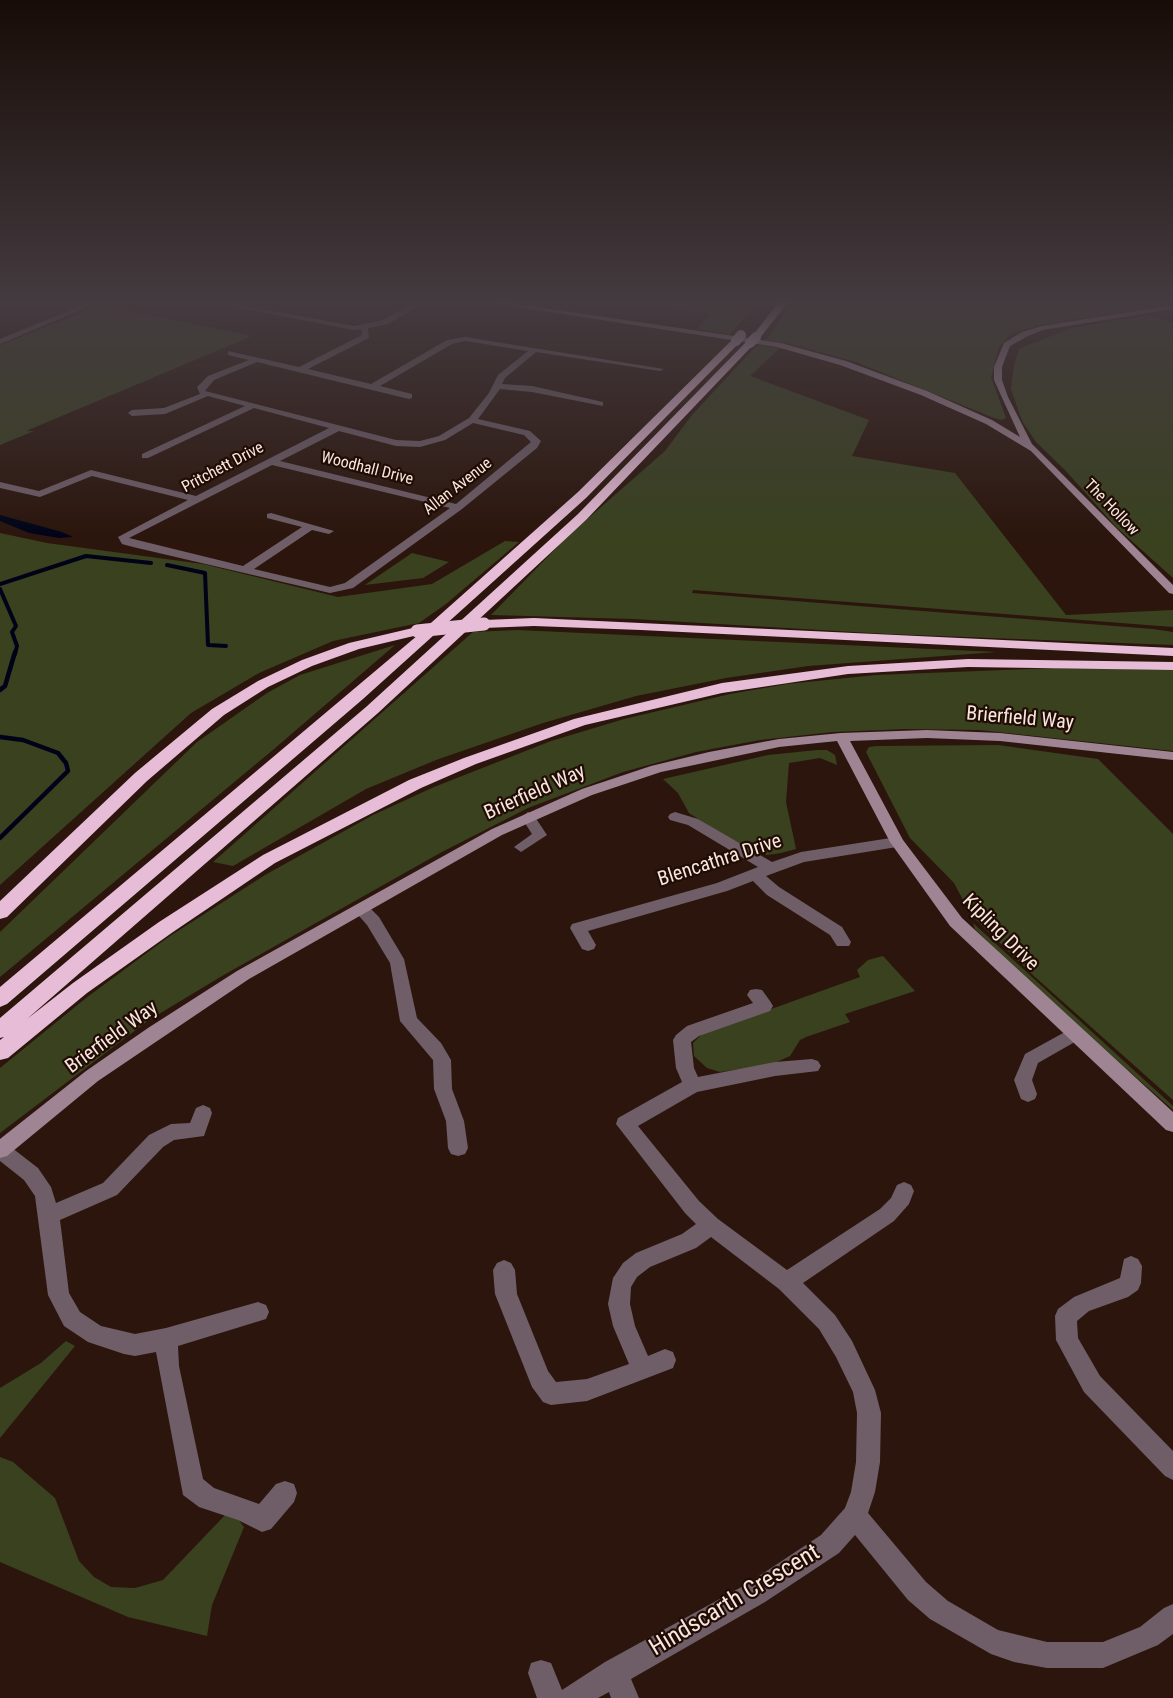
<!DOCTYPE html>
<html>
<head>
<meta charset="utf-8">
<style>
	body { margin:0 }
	canvas { display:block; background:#2b150c }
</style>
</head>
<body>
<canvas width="1173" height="1698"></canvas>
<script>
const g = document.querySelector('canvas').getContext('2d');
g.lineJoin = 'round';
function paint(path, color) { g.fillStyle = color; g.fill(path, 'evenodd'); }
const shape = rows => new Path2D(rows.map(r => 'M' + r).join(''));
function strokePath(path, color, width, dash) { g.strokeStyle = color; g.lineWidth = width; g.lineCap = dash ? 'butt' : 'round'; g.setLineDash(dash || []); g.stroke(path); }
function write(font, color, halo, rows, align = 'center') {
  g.font = font + ' "Roboto Condensed",sans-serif'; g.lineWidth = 4.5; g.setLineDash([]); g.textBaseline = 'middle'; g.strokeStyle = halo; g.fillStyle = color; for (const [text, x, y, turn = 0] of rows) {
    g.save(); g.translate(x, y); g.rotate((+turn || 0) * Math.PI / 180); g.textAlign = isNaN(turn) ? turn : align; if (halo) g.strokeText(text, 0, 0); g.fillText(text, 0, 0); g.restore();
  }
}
const green = shape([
	[624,302,731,302,756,305,730,334,697,329,710,314],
	[793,302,1173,302,1173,304,1041,325,1011,334,999,347,991,377,1006,418,1002,420,994,418,856,362,790,344,766,340],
	[101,305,252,336,26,431,34,431,0,445,0,345],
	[1149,315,1173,323,1173,578,1116,527,1065,470,1036,442,1022,421,1011,389,1014,365,1019,349,1071,328],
	[757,345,780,348,750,376,869,420,852,456,955,473,1066,615,1173,610,1173,627,693,590,692,593,1153,629,1173,632,1173,645,888,634,634,619,491,615,568,536,665,451,692,415],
	[0,533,47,543,203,564,338,597,432,584,505,541,519,542,446,604,419,623,333,641,259,673,191,713,0,885],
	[412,553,449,562,423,578,365,585],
	[517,630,997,652,808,666,726,678,636,696,543,723,436,760,366,789,233,866,213,862,473,632],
	[395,645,274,749,0,977,0,932,197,742,267,693,300,675],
	[1055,668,1173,670,1173,751,979,730,906,729,833,732,760,740,696,752,623,772,528,808,440,853,222,976,149,1020,0,1133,0,1068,86,998,167,938,265,875,373,815,434,787,551,741,624,719,730,694,787,684,876,675],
	[998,745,1098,759,1173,834,1173,1100,1035,977,971,915,954,883,910,838,866,752,869,747,876,746],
	[817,750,827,750,835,755,837,765,820,758,789,763,786,802,796,849,781,853,767,855,735,843,689,813,678,793,663,779,768,755],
	[973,923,1173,1106,1173,1110,1026,980,975,929],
	[883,956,915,991,845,1014,850,1022,806,1037,800,1040,790,1056,772,1064,720,1072,707,1068,694,1056,693,1043,702,1034,860,977,857,970,868,960],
	[66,1341,75,1346,0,1438,0,1388,41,1363],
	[0,1457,13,1462,55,1498,79,1561,94,1577,111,1587,135,1588,163,1580,227,1513,235,1515,244,1527,212,1605,207,1636,128,1617,0,1562]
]);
const water = shape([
	[0,515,62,532,73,537,59,538,29,533,0,521]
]);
const streamFar1 = shape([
	[167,565,205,573,208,645,226,646],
	[0,584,86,556,151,563],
	[0,589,16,626,12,632,17,646,15,654]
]);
const stream = shape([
	[0,690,5,686,15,652],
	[0,737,23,740,58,753,66,763,68,771,0,838]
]);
const street = shape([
	[90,302,100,302,0,344,0,339,90,302],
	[208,302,224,302,354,326,383,320,416,302,425,302,388,324,368,328,369,338,308,369,371,384,447,340,465,337,664,369,660,371,536,352,505,378,502,384,532,386,603,402,603,406,532,392,500,389,478,419,530,431,541,441,537,448,462,509,353,588,330,593,133,547,122,544,118,537,188,500,92,476,40,497,0,488,0,482,39,491,91,470,196,496,329,428,254,408,148,458,142,458,142,454,245,406,208,396,165,414,132,416,128,413,132,410,164,408,200,394,197,387,208,376,249,360,228,355,228,351,299,367,362,335,361,329,354,330,208,302],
	[465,341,528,351,498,375,489,393,469,418,439,436,420,441,396,440,205,391,214,380,257,362,409,399,412,398,412,394,380,386,452,344,465,341],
	[473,423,524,435,531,442,456,504,280,461,339,431,396,446,420,447,445,440,473,423],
	[272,465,450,508,345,583,330,587,254,569,312,530,329,534,334,531,271,513,267,514,267,518,302,527,243,566,129,538,272,465],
	[528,812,533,814,547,835,521,852,514,847,532,834,521,817,528,812],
	[675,812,698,819,772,862,801,852,897,837,904,842,897,847,804,862,766,876,779,887,842,927,851,942,849,946,837,946,830,935,767,895,753,881,727,891,588,931,596,945,594,949,588,951,582,949,570,928,572,924,717,883,758,867,688,825,670,820,668,817,670,814,675,812],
	[360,903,366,904,379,917,404,959,417,1018,441,1043,451,1060,452,1089,464,1121,468,1148,465,1154,458,1156,451,1154,448,1148,446,1121,434,1089,433,1060,400,1021,390,963,367,925,352,908,360,903],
	[756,989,762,990,770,1001,773,1006,770,1011,699,1036,691,1042,694,1068,698,1077,775,1062,812,1059,818,1061,821,1066,818,1071,775,1076,697,1092,638,1126,699,1201,718,1219,787,1270,880,1209,891,1198,897,1185,904,1182,911,1185,914,1191,909,1204,894,1221,803,1283,835,1315,852,1341,875,1390,881,1413,880,1462,875,1492,868,1513,926,1582,948,1601,998,1630,1047,1642,1103,1642,1140,1627,1164,1608,1173,1604,1173,1634,1158,1645,1103,1668,1047,1668,1014,1662,991,1654,930,1619,908,1600,855,1535,839,1553,765,1602,631,1679,639,1698,611,1698,609,1692,598,1698,537,1698,528,1673,531,1663,541,1660,551,1663,562,1690,605,1662,747,1584,821,1535,845,1508,851,1492,856,1462,857,1413,853,1392,836,1357,819,1329,779,1289,711,1237,696,1248,650,1267,637,1277,631,1287,630,1304,635,1326,648,1356,665,1349,673,1352,676,1360,673,1368,587,1401,551,1405,543,1402,532,1387,495,1294,493,1270,497,1263,504,1260,511,1263,515,1270,517,1294,548,1371,556,1382,587,1379,629,1364,613,1326,608,1304,613,1278,623,1263,636,1253,682,1234,696,1224,685,1213,616,1124,618,1118,682,1082,676,1068,673,1040,676,1035,687,1026,753,1003,747,995,750,990,756,989],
	[1074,1027,1080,1029,1083,1034,1080,1039,1038,1063,1032,1080,1037,1094,1035,1099,1028,1102,1021,1099,1014,1080,1025,1054,1074,1027],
	[203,1105,210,1108,212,1113,204,1136,174,1140,163,1147,117,1195,60,1220,69,1293,80,1312,101,1326,135,1334,166,1328,258,1302,266,1305,269,1312,266,1319,178,1346,179,1366,203,1479,214,1488,259,1504,276,1484,285,1481,294,1484,297,1493,294,1502,271,1529,262,1532,238,1520,199,1507,183,1495,156,1352,135,1356,124,1354,88,1342,64,1326,48,1295,35,1196,24,1180,0,1161,0,1142,7,1144,38,1168,51,1187,56,1203,103,1183,149,1135,171,1124,190,1123,196,1108,203,1105],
	[1131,1256,1138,1259,1142,1266,1141,1283,1138,1290,1128,1297,1089,1311,1077,1321,1078,1338,1100,1376,1173,1451,1173,1480,1165,1476,1084,1392,1056,1340,1055,1316,1058,1309,1074,1297,1120,1278,1124,1259,1131,1256]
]);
const secondary = shape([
	[484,302,503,302,781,343,846,361,927,391,992,420,1020,437,994,380,994,367,1004,343,1022,332,1042,326,1173,305,1173,309,1043,330,1028,336,1010,346,1002,367,1002,380,1008,397,1032,444,1173,585,1173,594,1169,593,1031,451,986,424,921,395,840,365,777,347,484,302],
	[927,730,1000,733,1173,752,1173,760,1000,741,927,738,850,741,903,840,962,918,1173,1112,1173,1132,1166,1130,950,926,890,842,837,741,779,747,661,772,592,795,502,835,249,979,98,1081,7,1156,0,1158,0,1139,86,1071,148,1028,237,971,492,829,582,789,651,766,709,752,779,739,841,733,927,730]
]);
const highway = shape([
	[779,302,788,302,759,339,753,339,753,335,779,302],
	[733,339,741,341,586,498,363,699,7,1004,0,1007,0,987,418,635,359,649,312,666,268,687,224,715,147,781,7,917,0,919,0,901,135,773,212,709,258,681,302,660,349,643,417,627,423,630,578,492,733,339],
	[747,341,755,343,586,520,378,713,27,1019,73,983,159,922,263,855,409,780,464,758,574,719,722,683,848,666,968,659,1173,662,1173,670,968,667,848,674,722,693,585,725,476,764,421,788,275,863,173,932,87,993,8,1058,0,1060,0,1040,4,1037,0,1038,0,1018,366,707,578,514,747,341],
	[534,618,1173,648,1173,656,641,630,534,626,484,628,477,624,484,620,534,618]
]);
const highwayBridgeFar1 = shape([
	[736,341,741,335],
	[750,343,756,337]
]);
const highwayBridge = shape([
	[417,631,484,624]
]);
const farStreetnames = [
	["Pritchett Drive",223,468,-28],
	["Woodhall Drive",367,469,14],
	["Allan Avenue",458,487,-38],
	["The Hollow",1111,508,46]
];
const streetNames = [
	["Brierfield Way",1020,719,5],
	["Brierfield Way",535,793,-24],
	["Blencathra Drive",720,861,-18],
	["Kipling Drive",1000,933,45],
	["Brierfield Way",112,1038,-36]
];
const nearStreetnames = [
	["Hindscarth Crescent",735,1601,-31]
];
paint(green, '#39411f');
paint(water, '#000318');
strokePath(streamFar1, '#000318', 4);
strokePath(stream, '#000318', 4.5);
paint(street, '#6f5e68');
paint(secondary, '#9f8494');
paint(highway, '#e6bcd6');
strokePath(highwayBridgeFar1, '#e6bcd6', 10);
strokePath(highwayBridge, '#e6bcd6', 13);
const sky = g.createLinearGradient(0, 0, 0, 540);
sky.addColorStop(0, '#180c07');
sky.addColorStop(0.56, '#443b40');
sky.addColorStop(1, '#443b4000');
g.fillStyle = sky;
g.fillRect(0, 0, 1173, 540);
write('16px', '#f7e7e0', '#210c04', farStreetnames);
write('20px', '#f7e7e0', '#210c04', streetNames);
write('24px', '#f7e7e0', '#210c04', nearStreetnames);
</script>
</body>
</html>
